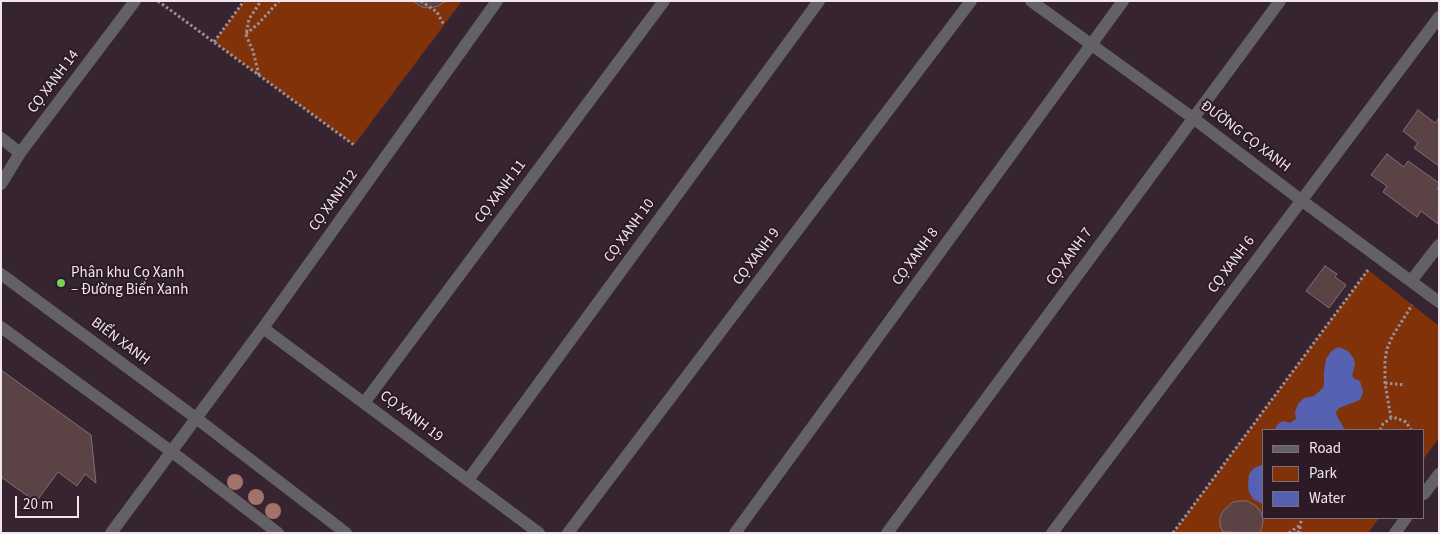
<!DOCTYPE html>
<html>
<head>
<meta charset="utf-8">
<style>
	body { margin:0 }
	#map { position:relative; width:1440px; height:534px; overflow:hidden; background:#362530; font-family:"Source Sans 3",sans-serif }
	canvas { display:block }
	.frame { position:absolute; inset:0; border:2px solid #f2e6ee; pointer-events:none }
	.legend { position:absolute; left:1262px; top:429px; width:162px; height:90px; box-sizing:border-box; background:#2c1b27; border:1px solid #7b6c77; margin:0; padding:6px 9px; list-style:none; font-size:15px; color:#f2e6ee }
	.legend li { display:flex; align-items:center; gap:10px; height:25px }
	.legend b { width:25px; border:1px solid #7b6c77 }
	.scale { position:absolute; left:15px; top:496px; width:64px; height:22px; box-sizing:border-box; border:2px solid #f2e6ee; border-top:0; padding-left:6px; font-size:15px; line-height:18px; white-space:nowrap; color:#f2e6ee; -webkit-text-stroke:4px #2c1b27; paint-order:stroke }
</style>
</head>
<body>
<div id="map">
<canvas width="1440" height="534"></canvas>
<div class="frame"></div>
<ul class="legend">
<li><b style="height:6px;background:#646068"></b>Road</li>
<li><b style="height:14px;background:#823209"></b>Park</li>
<li><b style="height:14px;background:#5661b2"></b>Water</li>
</ul>
<div class="scale">20 m</div>
</div>
<script>
const g = document.querySelector('canvas').getContext('2d');
g.lineJoin = 'round';
function paint(path, color) { g.fillStyle = color; g.fill(path, 'evenodd'); }
const shape = rows => new Path2D(rows.map(r => 'M' + r).join(''));
function strokePath(path, color, width, dash) { g.strokeStyle = color; g.lineWidth = width; g.lineCap = dash ? 'butt' : 'round'; g.setLineDash(dash || []); g.stroke(path); }
function write(font, color, halo, rows, align = 'center') {
  g.font = font + ' "Source Sans 3",sans-serif'; g.lineWidth = 4; g.setLineDash([]); g.textBaseline = 'middle'; g.strokeStyle = halo; g.fillStyle = color; for (const [text, x, y, turn = 0] of rows) {
    g.save(); g.translate(x, y); g.rotate((+turn || 0) * Math.PI / 180); g.textAlign = isNaN(turn) ? turn : align; if (halo) g.strokeText(text, 0, 0); g.fillText(text, 0, 0); g.restore();
  }
}
const green = shape([
	[244,1,462,1,354,145,214,42],
	[1368,270,1439,326,1439,438,1424,458,1424,430,1264,430,1264,518,1379,518,1368,533,1173,533]
]);
const water = shape([
	[1339,347,1348,351,1354,359,1355,364,1352,376,1355,379,1360,381,1363,392,1360,400,1339,408,1336,412,1337,416,1345,430,1274,430,1278,424,1283,421,1290,423,1296,419,1295,412,1298,404,1304,398,1314,396,1321,390,1324,386,1324,372,1326,359,1330,353,1334,349],
	[1264,464,1264,505,1253,499,1249,492,1248,486,1249,474,1254,468]
]);
const building = shape([
	[413,1,446,1,438,6,430,8,422,7,413,1],
	[1418,110,1435,123,1439,118,1439,166,1414,148,1418,143,1403,131,1418,110],
	[1387,154,1404,167,1408,161,1439,183,1439,186,1437,189,1439,191,1438,224,1421,211,1417,217,1383,192,1387,186,1371,175,1387,154],
	[1325,266,1337,274,1335,277,1346,285,1329,308,1306,291,1325,266],
	[1,370,91,435,96,483,85,474,77,486,58,472,36,502,1,477,1,370],
	[1240,501,1247,501,1253,504,1258,508,1262,514,1263,521,1262,527,1260,533,1223,532,1220,526,1220,518,1223,511,1233,502,1240,501]
]);
const path = shape([
	[158,1,354,145],
	[421,1,437,12,444,25],
	[246,34,259,23,279,1],
	[214,42,244,1],
	[259,75,253,51,246,35,249,19,261,1],
	[1385,383,1405,385],
	[1391,418,1385,383,1385,359,1387,349,1392,337,1412,305],
	[1380,430,1383,424,1391,418,1396,418,1406,422,1411,430],
	[1173,533,1368,270],
	[1289,533,1300,525,1300,533],
	[1298,533,1302,518]
]);
const minor = shape([
	[1031,1,1193,118,1301,200,1439,302],
	[1,138,20,153],
	[1,184,20,153,135,1],
	[1,274,196,418,346,533],
	[1411,281,1439,245],
	[1,327,172,452,278,533],
	[263,328,539,533],
	[364,403,664,1],
	[468,480,819,1],
	[1424,494,1439,474],
	[111,533,263,328,497,1],
	[568,533,971,1],
	[735,533,1123,1],
	[887,533,1280,1],
	[1052,533,1439,17],
	[1395,533,1406,518]
]);
const trees = [
	[235,482],
	[256,497],
	[273,511]
];
const markers = [
	[61,283,5,"#7ad157"]
];
const streetNames = [
	["CỌ XANH 14",54,82,-53],
	["ĐƯỜNG CỌ XANH",1245,137,37],
	["CỌ XANH 11",501,192,-53],
	["CỌ XANH12",334,201,-54],
	["CỌ XANH 10",630,231,-54],
	["CỌ XANH 9",757,257,-53],
	["CỌ XANH 8",916,257,-54],
	["CỌ XANH 7",1070,257,-54],
	["CỌ XANH 6",1232,265,-53],
	["BIỂN XANH",120,342,37],
	["CỌ XANH 19",411,417,37]
];
const poiNames = [
	["Phân khu Cọ Xanh",71,274],
	["– Đường Biển Xanh",71,291]
];
paint(green, '#823209');
paint(water, '#5661b2');
paint(building, '#5a4245');
strokePath(building, '#876d70', 1);
strokePath(path, '#9d8f98', 3, [2.5, 2.5]);
strokePath(minor, '#646068', 12);
g.fillStyle = '#a27368';
for (const [x, y] of trees) { g.beginPath(); g.arc(x, y, 8, 0, 2 * Math.PI); g.fill(); }
for (const [x, y, r, color] of markers) { const dot = new Path2D(); dot.arc(x, y, r, 0, 2 * Math.PI); g.fillStyle = color; g.fill(dot); strokePath(dot, '#2c1b27', 2); }
write('15px', '#f2e6ee', '#2c1b27', streetNames);
write('15px', '#f2e6ee', '#2c1b27', poiNames, 'left');
</script>
</body>
</html>
